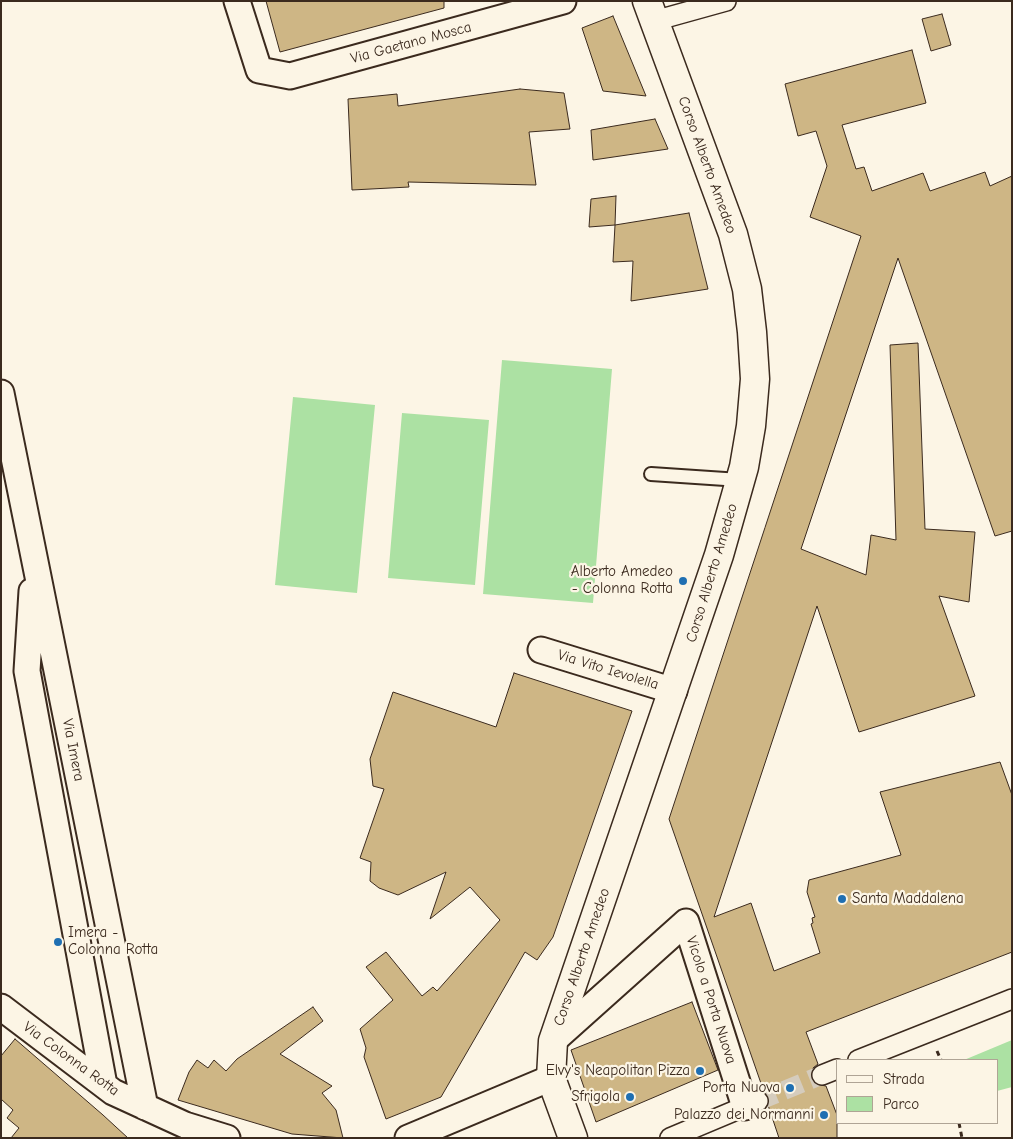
<!DOCTYPE html>
<html>
<head>
<meta charset="utf-8">
<style>
	body { margin:0 }
	#map { position:relative; width:1013px; height:1139px; overflow:hidden; background:#fcf5e5; font-family:"Comic Neue",sans-serif }
	canvas { display:block }
	.frame { position:absolute; inset:0; border:2px solid #3b2a1e; pointer-events:none }
	.legend { position:absolute; left:836px; top:1059px; width:162px; height:65px; box-sizing:border-box; background:#fcf5e5; border:1px solid #afa495; margin:0; padding:6px 9px; list-style:none; font-size:15px; color:#3b2a1e }
	.legend li { display:flex; align-items:center; gap:10px; height:25px }
	.legend b { width:25px; border:1px solid #afa495 }
</style>
</head>
<body>
<div id="map">
<canvas width="1013" height="1139"></canvas>
<div class="frame"></div>
<ul class="legend">
<li><b style="height:6px;background:#fcf5e5"></b>Strada</li>
<li><b style="height:14px;background:#ace1a3"></b>Parco</li>
</ul>
</div>
<script>
const g = document.querySelector('canvas').getContext('2d');
g.lineJoin = 'round';
function paint(path, color) { g.fillStyle = color; g.fill(path, 'evenodd'); }
const shape = rows => new Path2D(rows.map(r => 'M' + r).join(''));
function strokePath(path, color, width, dash) { g.strokeStyle = color; g.lineWidth = width; g.lineCap = dash ? 'butt' : 'round'; g.setLineDash(dash || []); g.stroke(path); }
function write(font, color, halo, rows, align = 'center') {
  g.font = font + ' "Comic Neue",sans-serif'; g.lineWidth = 4.5; g.setLineDash([]); g.textBaseline = 'middle'; g.strokeStyle = halo; g.fillStyle = color; for (const [text, x, y, turn = 0] of rows) {
    g.save(); g.translate(x, y); g.rotate((+turn || 0) * Math.PI / 180); g.textAlign = isNaN(turn) ? turn : align; if (halo) g.strokeText(text, 0, 0); g.fillText(text, 0, 0); g.restore();
  }
}
const green = shape([
	[502,360,612,369,593,603,483,594],
	[293,397,375,405,357,593,275,585],
	[402,413,489,420,475,585,388,578],
	[1012,1040,1012,1087,997,1091,997,1060,964,1060]
]);
const building = shape([
	[266,1,444,1,444,8,280,52,266,1],
	[942,14,951,45,931,51,922,19,942,14],
	[613,16,646,96,603,91,582,28,613,16],
	[912,50,926,103,842,125,856,169,864,167,872,191,923,173,930,191,985,172,990,186,1012,176,1012,531,995,536,898,258,801,549,866,575,871,535,896,540,890,345,918,343,925,529,975,532,969,602,939,596,975,696,859,732,817,606,714,917,751,903,774,971,820,953,811,924,813,923,812,918,815,917,807,892,809,880,901,855,880,792,1000,762,1012,795,1012,952,806,1032,818,1064,813,1068,811,1079,815,1084,826,1086,837,1115,837,1138,779,1138,768,1105,768,1097,764,1092,669,819,861,236,810,217,827,166,816,131,798,136,785,84,912,50],
	[520,89,564,93,570,129,529,132,536,185,408,182,409,187,352,190,348,99,397,94,398,106,520,89],
	[655,119,668,149,593,160,591,130,655,119],
	[616,196,615,225,589,227,591,199,616,196],
	[689,213,708,289,631,301,633,261,613,262,615,225,689,213],
	[514,673,632,711,553,937,537,960,525,952,441,1097,386,1119,364,1057,366,1048,360,1029,393,1000,366,967,386,952,422,996,433,987,437,991,500,920,470,887,430,919,446,872,398,895,379,888,370,881,371,862,360,858,384,789,373,786,370,759,393,692,496,727,514,673],
	[692,1002,718,1070,596,1122,571,1050,692,1002],
	[313,1007,323,1021,280,1054,332,1086,322,1093,336,1110,343,1138,292,1134,178,1100,189,1072,197,1060,208,1068,214,1060,226,1071,237,1059,313,1007],
	[15,1039,103,1115,128,1138,11,1138,19,1128,7,1118,13,1110,1,1099,1,1056,15,1039]
]);
const pedestrianTunnel = shape([
	[758,1101,822,1075]
]);
const path = shape([
	[937,1051,941,1060],
	[959,1123,962,1138]
]);
const service = shape([
	[651,474,740,480]
]);
const pedestrian = shape([
	[654,21,726,1],
	[858,1060,1012,999],
	[822,1075,837,1069],
	[670,1138,758,1101]
]);
const minor = shape([
	[237,1,259,70,290,76,563,1],
	[1,393,145,1107],
	[32,591,27,671,104,1085],
	[541,650,674,691],
	[1,1007,113,1092,185,1125,227,1138],
	[553,1041,686,922,745,1107],
	[408,1138,551,1078]
]);
const tertiary = shape([
	[573,1138,551,1078,553,1041,719,555,744,467,751,426,755,379,752,332,747,289,733,234,647,1]
]);
const markers = [
	[683,581,5,"#1f6fb2"],
	[842,899,5,"#1f6fb2"],
	[58,942,5,"#1f6fb2"],
	[700,1071,5,"#1f6fb2"],
	[790,1088,5,"#1f6fb2"],
	[630,1097,5,"#1f6fb2"],
	[824,1115,5,"#1f6fb2"]
];
const streetNames = [
	["Via Gaetano Mosca",411,43,-15],
	["Corso Alberto Amedeo",707,165,70],
	["Corso Alberto Amedeo",712,573,-73],
	["Via Vito Ievolella",608,670,17],
	["Via Imera",73,750,79],
	["Corso Alberto Amedeo",582,957,-71],
	["Vicolo a Porta Nuova",711,1000,72],
	["Via Colonna Rotta",71,1059,36]
];
const poiNames = [
	["Alberto Amedeo",673,572],
	["- Colonna Rotta",673,589],
	["Santa Maddalena",852,899,"left"],
	["Imera -",68,933,"left"],
	["Colonna Rotta",68,950,"left"],
	["Elvy's Neapolitan Pizza",690,1071],
	["Porta Nuova",780,1088],
	["Sfrigola",620,1097],
	["Palazzo dei Normanni",814,1115]
];
paint(green, '#ace1a3');
paint(building, '#ceb685');
strokePath(building, '#3b2a1e', 1);
strokePath(pedestrianTunnel, '#d5ccbd', 19, [19, 9]);
strokePath(service, '#3b2a1e', 16);
strokePath(pedestrian, '#3b2a1e', 22);
strokePath(minor, '#3b2a1e', 29);
strokePath(tertiary, '#3b2a1e', 31);
strokePath(path, '#3b2a1e', 3, [5, 4]);
strokePath(service, '#fcf5e5', 12);
strokePath(pedestrian, '#fcf5e5', 19);
strokePath(minor, '#fcf5e5', 25);
strokePath(tertiary, '#fcf5e5', 28);
for (const [x, y, r, color] of markers) { const dot = new Path2D(); dot.arc(x, y, r, 0, 2 * Math.PI); g.fillStyle = color; g.fill(dot); strokePath(dot, '#fcf5e5', 2); }
write('15px', '#3b2a1e', '#fcf5e5', streetNames);
write('15px', '#3b2a1e', '#fcf5e5', poiNames, 'right');
</script>
</body>
</html>
